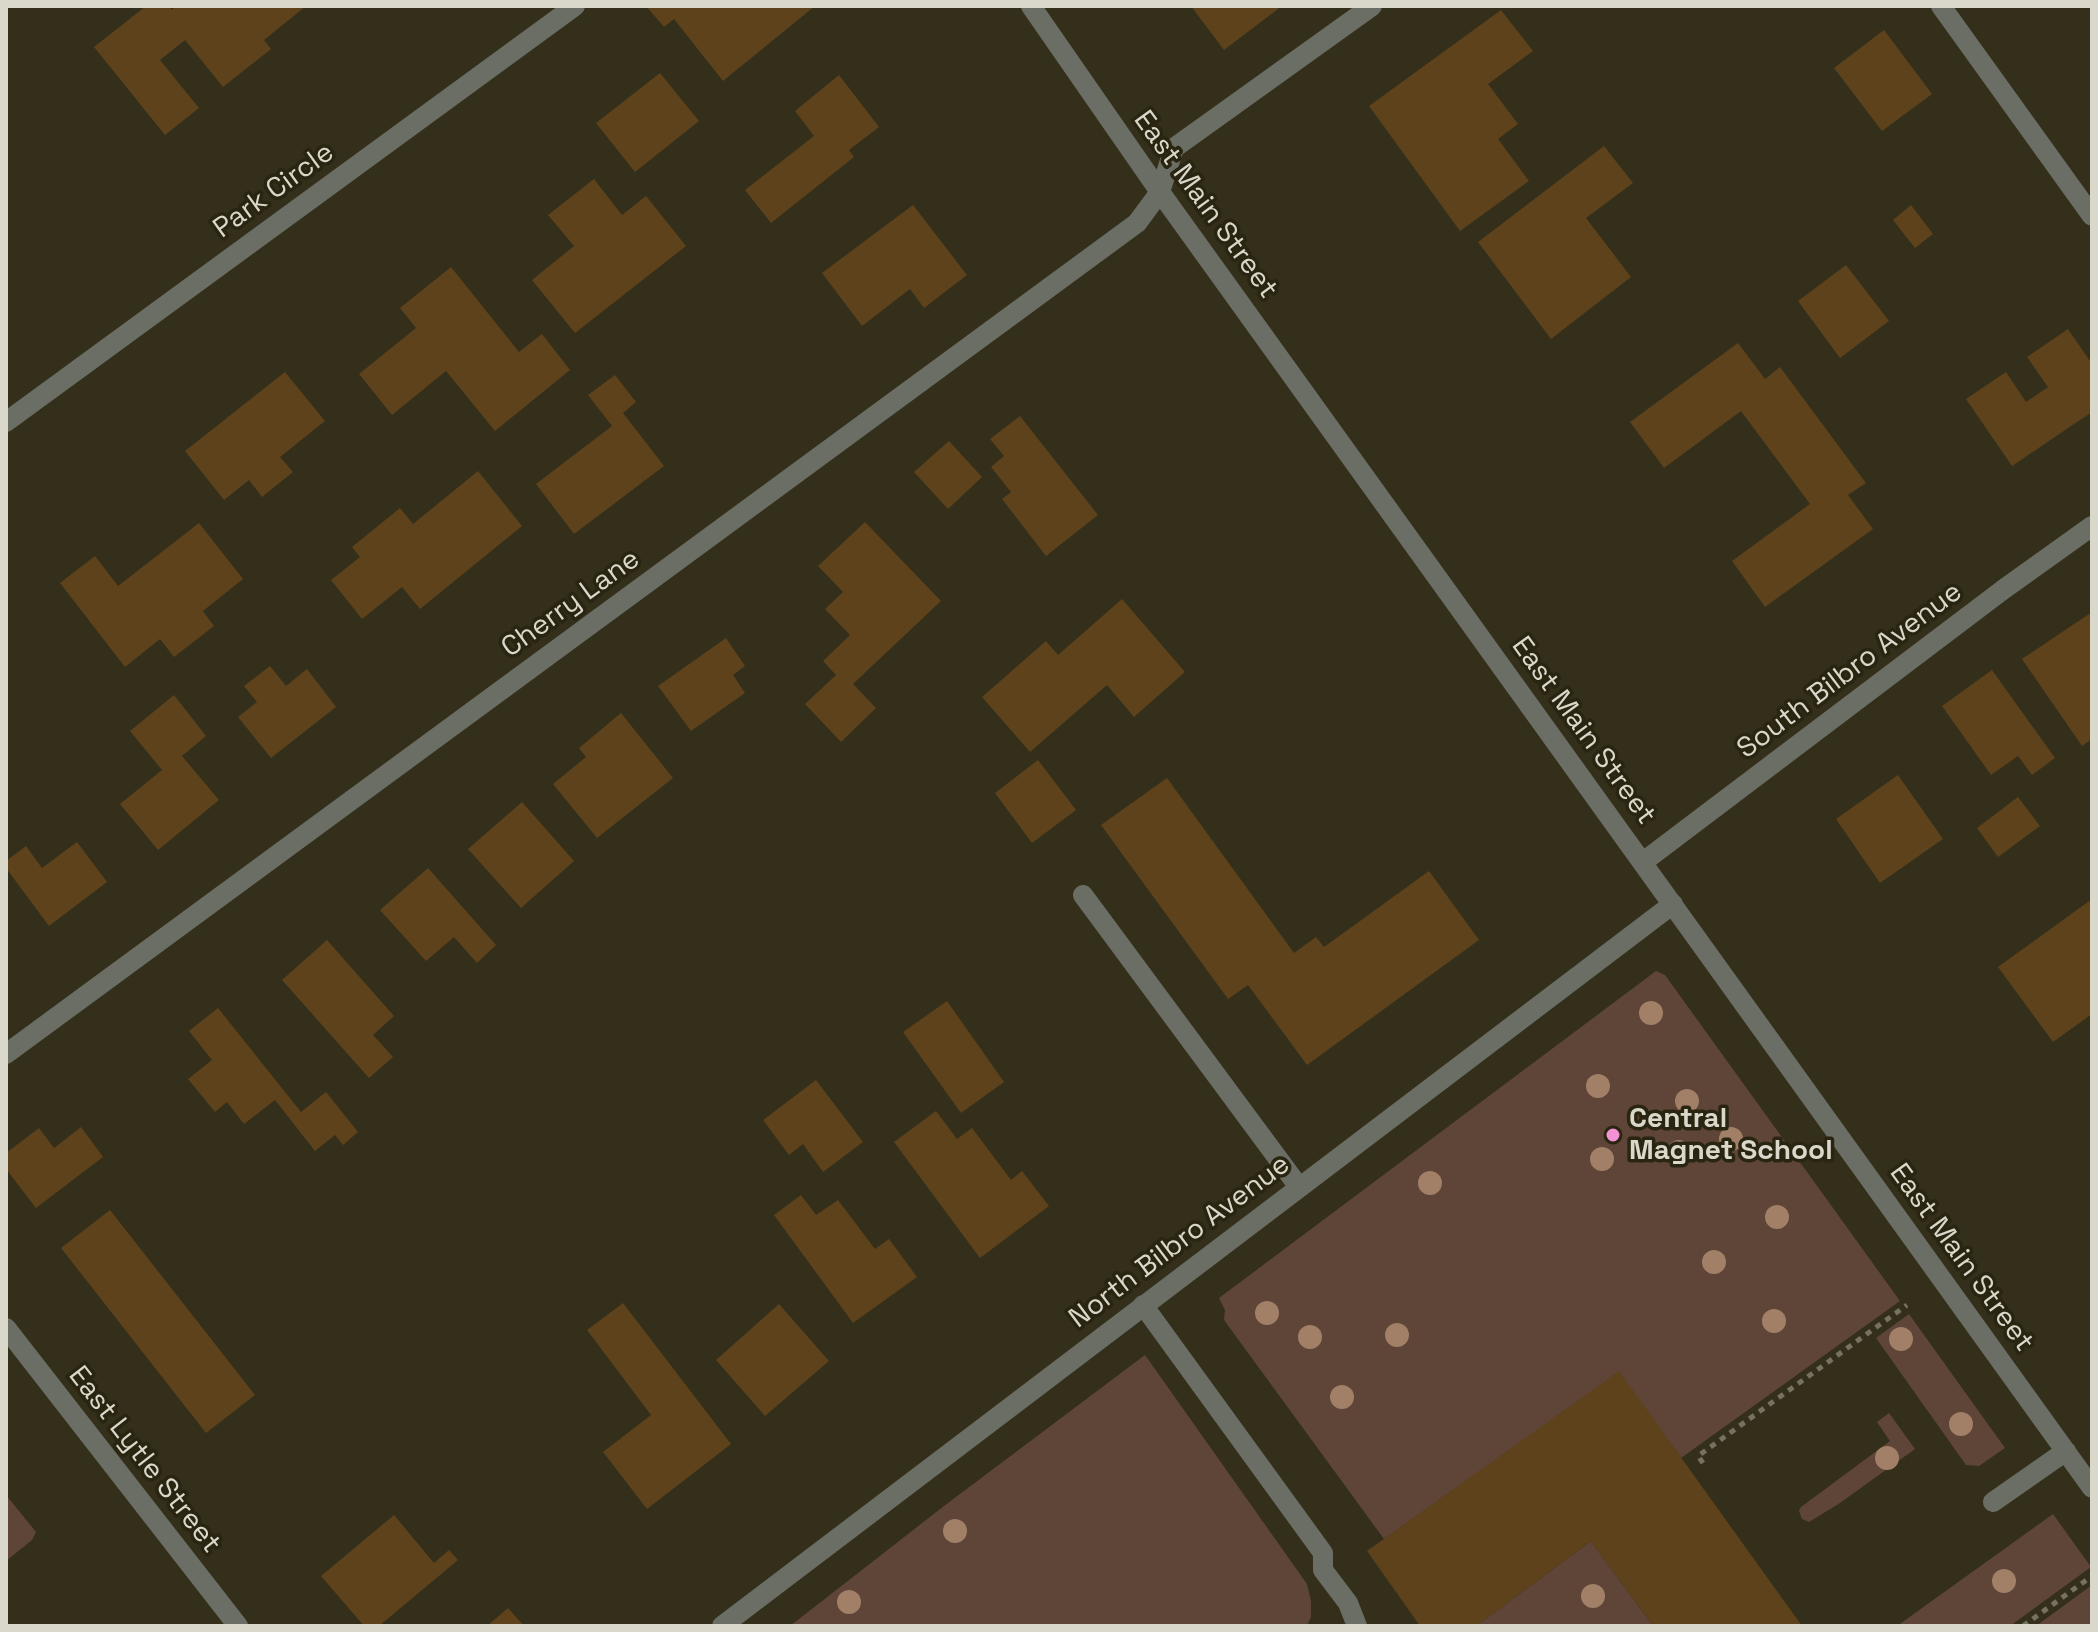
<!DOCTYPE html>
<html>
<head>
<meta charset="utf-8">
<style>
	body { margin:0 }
	#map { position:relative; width:2098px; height:1632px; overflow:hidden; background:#342f1b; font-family:"Space Grotesk",sans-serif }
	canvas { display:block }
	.frame { position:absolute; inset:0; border:8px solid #dad7cb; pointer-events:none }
</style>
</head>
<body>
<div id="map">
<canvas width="2098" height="1632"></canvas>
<div class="frame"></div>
</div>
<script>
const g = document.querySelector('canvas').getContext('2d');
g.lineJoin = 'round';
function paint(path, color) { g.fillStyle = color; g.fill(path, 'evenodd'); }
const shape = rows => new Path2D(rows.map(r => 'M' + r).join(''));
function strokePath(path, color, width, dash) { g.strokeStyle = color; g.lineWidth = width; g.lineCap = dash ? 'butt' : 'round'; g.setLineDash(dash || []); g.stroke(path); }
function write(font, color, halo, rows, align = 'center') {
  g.font = font + ' "Space Grotesk",sans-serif'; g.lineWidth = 7; g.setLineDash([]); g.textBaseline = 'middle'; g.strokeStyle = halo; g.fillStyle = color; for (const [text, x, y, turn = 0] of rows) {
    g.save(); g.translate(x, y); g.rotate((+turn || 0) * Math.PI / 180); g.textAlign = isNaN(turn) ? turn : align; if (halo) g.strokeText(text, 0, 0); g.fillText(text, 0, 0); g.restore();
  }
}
const green = shape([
	[1656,971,1665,975,1900,1301,1681,1458,1619,1372,1384,1539,1224,1320,1225,1310,1219,1298],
	[1909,1314,2005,1448,1979,1466,1966,1465,1876,1338],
	[1145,1355,1307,1584,1311,1601,1311,1617,1307,1626,790,1626,944,1506],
	[1889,1413,1915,1449,1840,1503,1809,1522,1802,1519,1799,1511,1801,1507,1890,1441,1877,1422],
	[6,1495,36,1532,32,1540,6,1561],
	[2053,1514,2091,1567,2010,1626,1897,1626],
	[1591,1541,1653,1626,1476,1626],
	[2092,1585,2092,1626,2036,1626]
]);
const building = shape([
	[146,6,169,6,172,10,176,6,306,6,264,40,271,49,223,87,185,40,160,60,199,108,165,135,94,47],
	[646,6,815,6,723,81,674,19,664,27],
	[1191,6,1282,6,1224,50],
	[1501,10,1533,51,1488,84,1518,124,1498,139,1529,181,1460,231,1369,106],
	[1884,30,1932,94,1882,131,1834,68],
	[660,73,699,121,635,172,596,123],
	[839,75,879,127,849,150,854,157,771,223,745,190,814,136,795,111],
	[1604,146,1633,183,1586,218,1631,277,1551,339,1478,242],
	[594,179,622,215,646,196,686,246,575,333,532,280,574,246,548,215],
	[913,205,967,275,924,308,910,289,862,326,822,273],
	[1911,205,1933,234,1915,248,1893,220],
	[1846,265,1889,321,1840,358,1798,301],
	[451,267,519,352,542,334,570,370,495,431,446,371,392,415,359,374,416,328,400,308],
	[2068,329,2092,364,2092,412,2012,466,1966,399,2006,372,2026,402,2048,387,2027,357],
	[1738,343,1765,379,1780,367,1866,483,1848,495,1873,529,1765,607,1732,561,1810,504,1741,411,1664,468,1630,422],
	[285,372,325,421,280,457,293,472,262,497,249,480,224,500,185,451],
	[615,375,636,402,623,413,664,466,574,534,536,484,612,426,588,395],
	[1020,416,1098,515,1046,556,1002,499,1011,492,991,467,1004,456,990,439],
	[949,441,982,477,948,509,914,472],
	[478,471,522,526,420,609,402,587,362,619,331,580,360,557,352,547,400,508,413,524],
	[865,522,941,601,853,684,876,708,841,742,805,704,836,675,823,661,850,635,825,609,843,592,818,566],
	[199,523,243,579,203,611,214,626,174,657,160,639,125,667,60,583,95,556,118,586],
	[1122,599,1185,672,1134,717,1107,685,1030,752,982,697,1046,641,1058,655],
	[2092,612,2092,739,2082,746,2022,659],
	[726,638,745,666,733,675,745,693,691,731,658,686],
	[270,666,286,686,307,669,336,707,271,758,238,717,257,702,244,686],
	[1992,670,2055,758,2032,775,2018,756,1991,775,1942,706],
	[174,695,206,736,182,756,219,800,158,850,120,804,162,770,130,731],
	[621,713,673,778,597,838,553,784,586,757,579,748],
	[1038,760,1076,810,1032,843,995,793],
	[1898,775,1943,839,1880,883,1836,819],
	[1167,778,1294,953,1316,937,1324,947,1429,871,1479,940,1307,1065,1248,985,1228,999,1101,825],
	[2018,797,2040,826,1998,857,1977,828],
	[522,802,574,861,521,908,468,849],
	[77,842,107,882,49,926,6,868,6,861,26,846,42,868],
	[428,868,496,945,477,963,454,937,426,961,380,910],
	[2092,899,2092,1014,2053,1042,1998,967],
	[327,940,394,1016,373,1035,393,1057,369,1078,282,980],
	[947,1001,1004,1082,961,1113,903,1032],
	[218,1008,301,1112,326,1092,358,1132,343,1145,335,1135,315,1151,275,1100,244,1124,227,1102,215,1112,188,1079,212,1060,189,1031],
	[816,1080,863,1142,823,1172,803,1144,789,1155,763,1120],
	[936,1111,957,1139,972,1128,1011,1180,1022,1171,1049,1206,980,1258,894,1142],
	[81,1127,103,1157,36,1208,6,1169,6,1153,39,1128,54,1148],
	[801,1195,816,1215,838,1200,875,1249,889,1239,917,1277,853,1323,774,1215],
	[110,1210,255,1395,206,1433,61,1248],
	[623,1303,731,1444,647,1509,603,1452,651,1415,587,1330],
	[779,1304,829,1361,765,1416,716,1360],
	[1619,1371,1802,1626,1653,1626,1591,1541,1476,1626,1420,1626,1367,1551],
	[394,1515,434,1563,449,1550,458,1560,379,1626,364,1626,321,1576],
	[508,1608,524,1626,487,1626]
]);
const path = shape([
	[1703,1463,1698,1456,1907,1305],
	[2023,1626,2092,1576]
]);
const minor = shape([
	[1031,6,1160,192,2092,1488],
	[1941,6,2092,216],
	[6,422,575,6],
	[1643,862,2004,589,2092,526],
	[1083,895,1299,1187],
	[6,1054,1137,223,1160,192,1174,148,1372,6],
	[1143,1305,1323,1553,1323,1570,1348,1603,1357,1626],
	[6,1328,238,1626],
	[1993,1502,2066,1451],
	[722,1626,1673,904]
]);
const trees = [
	[1651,1013],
	[1598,1086],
	[1687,1101],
	[1731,1139],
	[1679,1152],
	[1602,1159],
	[1430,1183],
	[1777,1217],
	[1714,1262],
	[1267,1313],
	[1774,1321],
	[1397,1335],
	[1310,1337],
	[1901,1339],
	[1342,1397],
	[1961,1424],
	[1887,1458],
	[955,1531],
	[2004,1581],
	[1593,1596],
	[849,1602]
];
const markers = [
	[1613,1135,8,"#f391d5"]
];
const streetNames = [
	["Park Circle",274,191,-36],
	["East Main Street",1205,205,54],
	["Cherry Lane",571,604,-36],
	["South Bilbro Avenue",1850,671,-37],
	["East Main Street",1583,731,54],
	["North Bilbro Avenue",1180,1242,-37],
	["East Main Street",1961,1258,54],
	["East Lytle Street",144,1460,52]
];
const poiNames = [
	["Central",1629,1119],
	["Magnet School",1629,1151]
];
paint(green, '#5f4538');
paint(building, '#5e421c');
strokePath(path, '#767161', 5, [6, 6]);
strokePath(minor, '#6b6e64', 20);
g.fillStyle = '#a18067';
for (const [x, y] of trees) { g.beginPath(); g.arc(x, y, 12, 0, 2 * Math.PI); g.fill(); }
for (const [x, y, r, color] of markers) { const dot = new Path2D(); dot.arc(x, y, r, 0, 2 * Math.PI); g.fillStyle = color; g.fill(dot); strokePath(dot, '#2a2511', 3); }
write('28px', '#dad7cb', '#2a2511', streetNames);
write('bold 28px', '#dad7cb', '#2a2511', poiNames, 'left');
</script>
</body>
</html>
